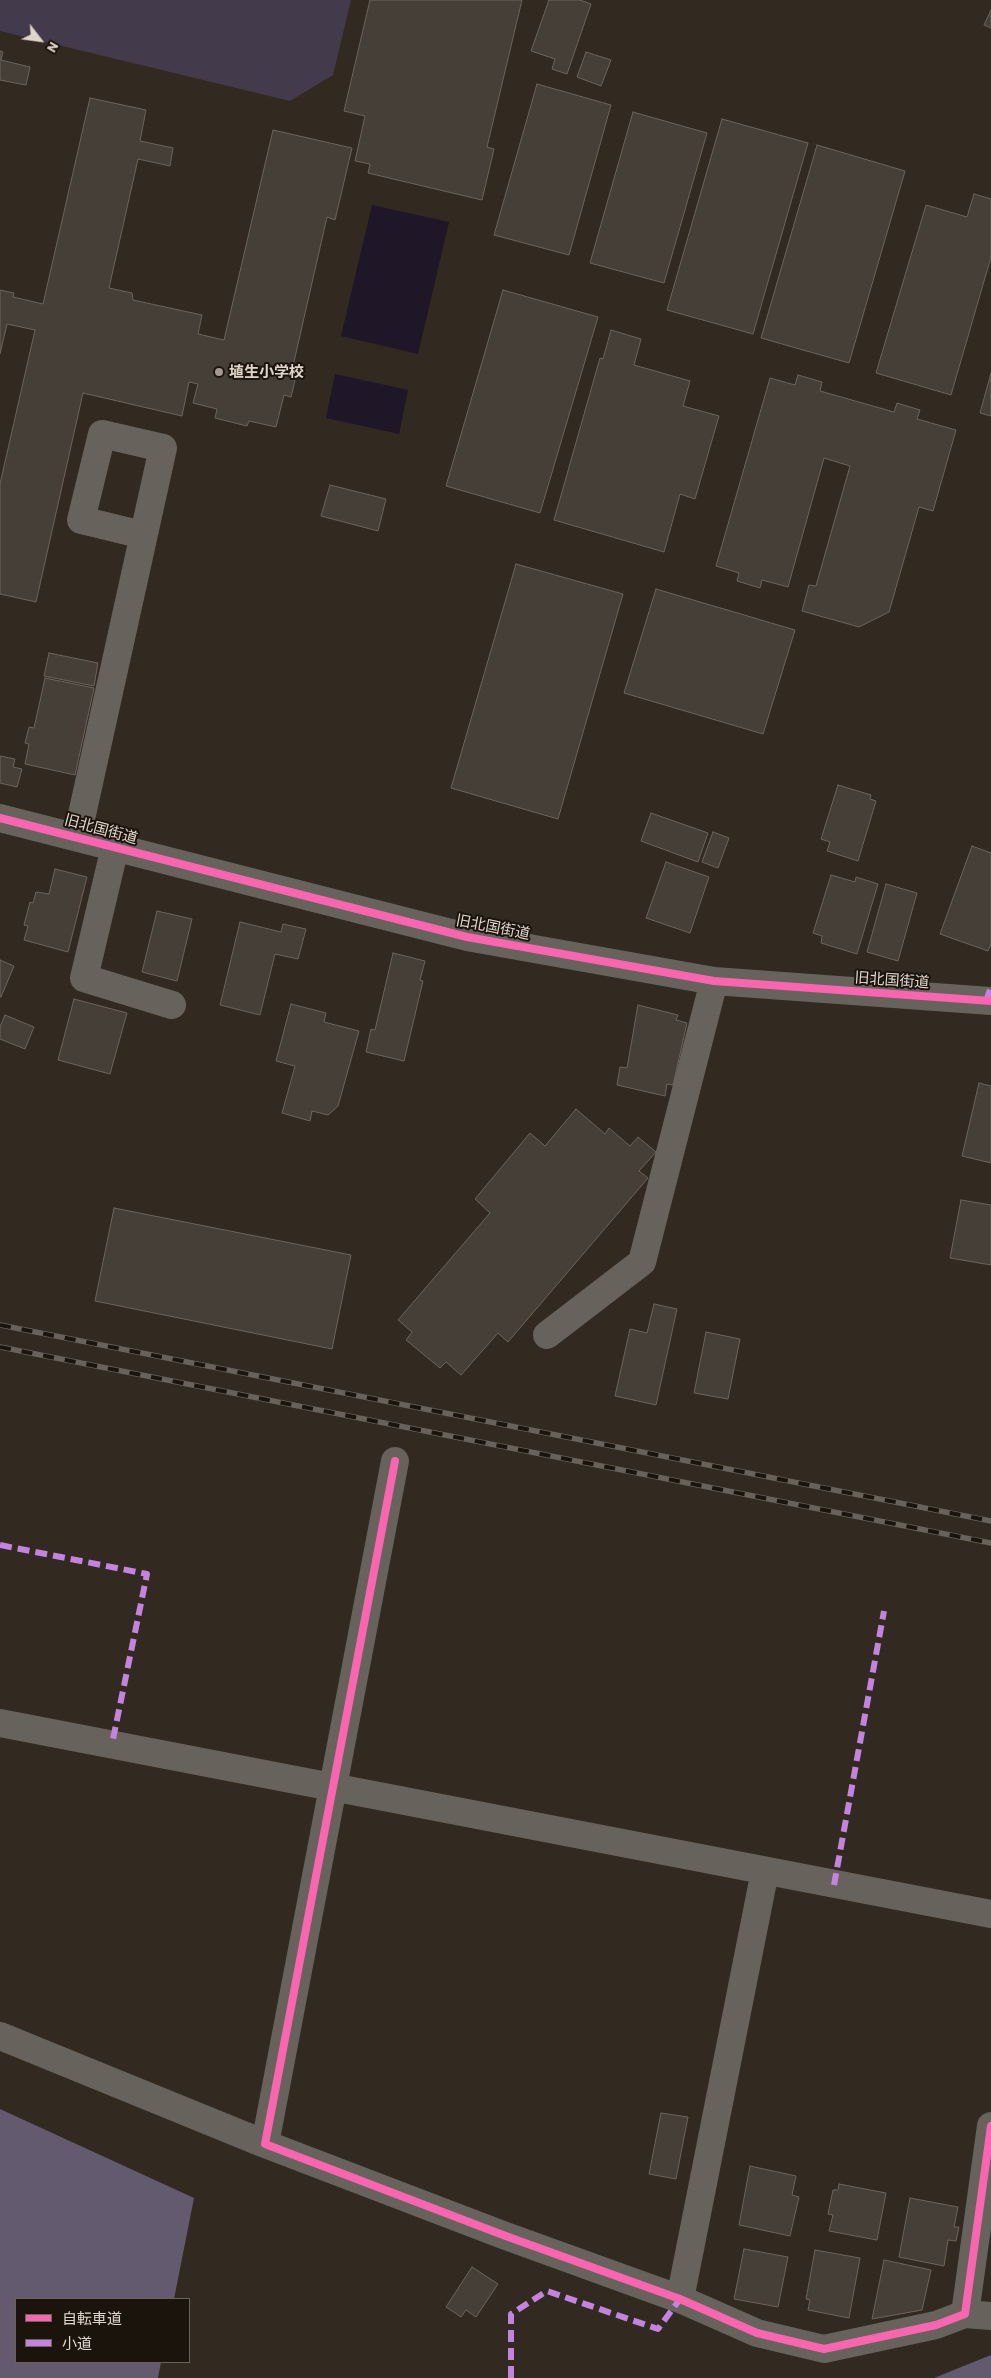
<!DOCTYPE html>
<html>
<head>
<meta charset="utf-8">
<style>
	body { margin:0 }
	#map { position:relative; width:991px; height:2378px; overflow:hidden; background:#322a21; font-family:Barlow,"Noto Sans JP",sans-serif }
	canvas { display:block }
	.legend { position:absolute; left:15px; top:2298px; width:175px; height:65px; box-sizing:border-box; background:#1b140d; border:1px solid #6a6159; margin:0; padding:6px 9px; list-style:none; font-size:15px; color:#e0d5cb }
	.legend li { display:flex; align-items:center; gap:10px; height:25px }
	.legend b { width:25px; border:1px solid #6a6159 }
	.north { position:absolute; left:15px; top:15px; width:50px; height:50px; -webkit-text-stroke:4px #1b140d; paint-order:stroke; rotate:120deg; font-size:14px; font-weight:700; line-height:20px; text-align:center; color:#e0d5cb }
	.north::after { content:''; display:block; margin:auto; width:18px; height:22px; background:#e0d5cb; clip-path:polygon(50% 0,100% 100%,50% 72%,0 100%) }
</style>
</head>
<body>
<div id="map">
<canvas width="991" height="2378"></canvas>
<ul class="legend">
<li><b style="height:6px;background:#f766af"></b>自転車道</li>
<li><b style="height:6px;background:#c483df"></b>小道</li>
</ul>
<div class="north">N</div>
</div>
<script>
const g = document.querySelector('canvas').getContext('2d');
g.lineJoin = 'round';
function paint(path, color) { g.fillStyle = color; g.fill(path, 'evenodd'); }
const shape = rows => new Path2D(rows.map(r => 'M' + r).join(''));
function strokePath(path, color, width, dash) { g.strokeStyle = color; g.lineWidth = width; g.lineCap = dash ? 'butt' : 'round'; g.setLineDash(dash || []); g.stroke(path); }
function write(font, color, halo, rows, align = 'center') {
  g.font = font + ' Barlow,"Noto Sans JP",sans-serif'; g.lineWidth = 4; g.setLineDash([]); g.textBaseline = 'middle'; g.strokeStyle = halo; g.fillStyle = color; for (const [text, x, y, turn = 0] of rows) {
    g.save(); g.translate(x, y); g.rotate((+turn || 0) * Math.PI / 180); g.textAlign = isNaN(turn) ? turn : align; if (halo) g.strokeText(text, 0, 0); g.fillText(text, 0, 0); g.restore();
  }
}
const green = shape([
	[0,0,351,0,333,75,290,101,0,31]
]);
const forest = shape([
	[0,2109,194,2198,174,2299,16,2299,16,2362,161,2362,158,2378,0,2378],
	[991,2355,991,2378,934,2378]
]);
const water = shape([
	[372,205,449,222,418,354,341,336],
	[335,374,408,390,399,434,326,418]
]);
const building = shape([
	[370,0,522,0,487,147,494,149,482,200,368,173,370,164,355,161,365,116,344,111,370,0],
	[549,0,580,0,591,4,567,74,552,69,555,59,531,51,549,0],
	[991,10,991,28,984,25,991,10],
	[0,51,3,52,1,60,30,67,26,85,0,80,0,51],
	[586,52,611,60,601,86,577,77,586,52],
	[537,84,611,105,569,255,494,235,537,84],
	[90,98,146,110,140,141,173,148,170,166,138,159,109,288,132,293,133,300,202,315,198,334,224,340,273,130,352,148,335,220,327,217,293,366,298,368,291,397,284,395,276,427,249,421,247,426,215,418,217,409,193,403,198,384,189,382,182,416,83,393,36,602,0,594,0,484,35,330,7,324,0,354,0,290,14,293,13,297,43,304,90,98],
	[633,112,707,133,664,283,590,263,633,112],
	[722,119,808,143,753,334,667,310,722,119],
	[817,145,905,171,849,363,761,338,817,145],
	[974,194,991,199,991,257,951,395,876,373,926,205,967,217,974,194],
	[503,290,598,317,540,513,446,486,503,290],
	[611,330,641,339,634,365,690,381,683,406,719,416,695,499,680,494,664,552,554,520,600,358,603,359,611,330],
	[991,373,991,416,980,413,991,373],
	[798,375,822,382,820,391,894,412,897,403,920,410,917,419,956,430,933,511,919,507,889,612,859,627,802,611,809,585,816,586,850,466,824,458,788,587,762,580,760,588,737,581,739,573,716,566,770,378,795,385,798,375],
	[330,485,386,499,378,531,321,516,330,485],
	[516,564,623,594,558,819,451,788,516,564],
	[656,589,795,630,763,734,624,693,656,589],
	[49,653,98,663,94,686,44,676,49,653],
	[45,678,94,688,75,775,25,764,29,744,25,743,29,727,34,728,45,678],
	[0,756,15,759,13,767,22,769,17,787,0,783,0,756],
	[838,785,871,795,870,799,876,801,858,861,827,851,830,842,821,839,838,785],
	[651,813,708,833,698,862,641,841,651,813],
	[713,832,729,838,718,868,702,862,713,832],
	[972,846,991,853,991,944,988,951,940,934,972,846],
	[666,862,709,877,690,933,646,918,666,862],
	[55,869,87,877,68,952,24,940,28,926,24,925,30,902,33,903,36,892,49,894,55,869],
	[831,875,855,882,856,877,878,884,857,954,821,943,822,936,813,933,831,875],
	[886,884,917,893,898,961,867,952,886,884],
	[157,911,192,919,177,981,142,972,157,911],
	[240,922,281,932,283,924,306,929,298,959,275,954,260,1015,220,1005,240,922],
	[393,953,425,961,420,980,423,981,404,1061,366,1052,371,1029,375,1030,393,953],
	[0,960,14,966,1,997,0,997,0,960],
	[74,999,127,1013,110,1074,58,1060,74,999],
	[291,1004,326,1013,324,1022,359,1031,338,1106,328,1115,312,1111,310,1121,282,1113,295,1066,276,1061,291,1004],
	[638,1005,678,1015,676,1020,687,1023,673,1085,667,1084,665,1096,617,1085,620,1067,627,1068,638,1005],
	[5,1015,34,1027,25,1049,0,1039,0,1027,5,1015],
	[979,1083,991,1086,991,1163,962,1156,979,1083],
	[576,1109,605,1134,609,1128,630,1146,638,1137,656,1152,639,1171,648,1178,508,1342,498,1333,461,1375,446,1362,440,1368,406,1340,412,1332,398,1320,490,1213,475,1199,530,1133,545,1146,576,1109],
	[961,1200,991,1205,991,1265,950,1258,961,1200],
	[114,1208,351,1255,332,1349,95,1301,114,1208],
	[654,1304,677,1309,656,1405,615,1396,630,1329,647,1333,654,1304],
	[706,1332,740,1339,728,1399,694,1393,706,1332],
	[661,2113,688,2117,676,2179,649,2174,661,2113],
	[750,2166,796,2176,792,2195,799,2197,790,2236,739,2225,750,2166],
	[839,2184,886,2193,877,2240,829,2231,833,2215,828,2214,833,2190,838,2190,839,2184],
	[910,2198,958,2207,954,2227,959,2227,956,2241,948,2240,944,2266,899,2257,910,2198],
	[744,2249,788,2257,778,2307,734,2299,744,2249],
	[815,2250,860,2258,849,2318,808,2310,810,2300,806,2299,815,2250],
	[884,2260,931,2270,922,2310,872,2319,884,2260],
	[472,2267,498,2284,476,2317,466,2310,461,2317,446,2307,472,2267]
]);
const minor = shape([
	[0,818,467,937,714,981,991,1001],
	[77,837,163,448,102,434,81,520,143,535],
	[115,847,84,978,172,1005],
	[547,1335,642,1262,714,981],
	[395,1461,265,2144,503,2235,680,2299,757,2333,824,2349,936,2325,965,2314,991,2126],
	[0,1723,991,1914],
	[0,2036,265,2144],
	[680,2299,765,1871],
	[965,2314,991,2316]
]);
const rail = shape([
	[0,1325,991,1521],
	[0,1347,991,1543]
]);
const quiet = shape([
	[986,1001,991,987],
	[0,1545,147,1574,112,1744],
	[834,1885,884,1611],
	[511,2378,511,2314,547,2291,658,2329,680,2299]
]);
const cycleway = shape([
	[0,818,467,937,714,981,991,1001],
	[395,1461,265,2144,503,2235,680,2299,757,2333,824,2349,936,2325,965,2314,991,2126]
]);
const markers = [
	[219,372,5,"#a39990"]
];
const poiNames = [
	["埴生小学校",229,372]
];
const streetNames = [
	["旧北国街道",101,829,15],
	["旧北国街道",493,927,11],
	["旧北国街道",892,980,4]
];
paint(green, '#433a4c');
paint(forest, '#645a6f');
paint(water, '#1f1627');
paint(building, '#463f38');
strokePath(building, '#6c645d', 1);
strokePath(minor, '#68625d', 28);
strokePath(rail, '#68615c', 5.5);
strokePath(rail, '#1b140d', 4, [11]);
strokePath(quiet, '#c483df', 6, [12, 6]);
strokePath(cycleway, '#f766af', 8);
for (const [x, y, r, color] of markers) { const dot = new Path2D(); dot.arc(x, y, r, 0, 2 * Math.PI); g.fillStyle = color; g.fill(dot); strokePath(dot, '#1b140d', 2); }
write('bold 15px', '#e0d5cb', '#1b140d', poiNames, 'left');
write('15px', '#e0d5cb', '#1b140d', streetNames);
</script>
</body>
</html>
